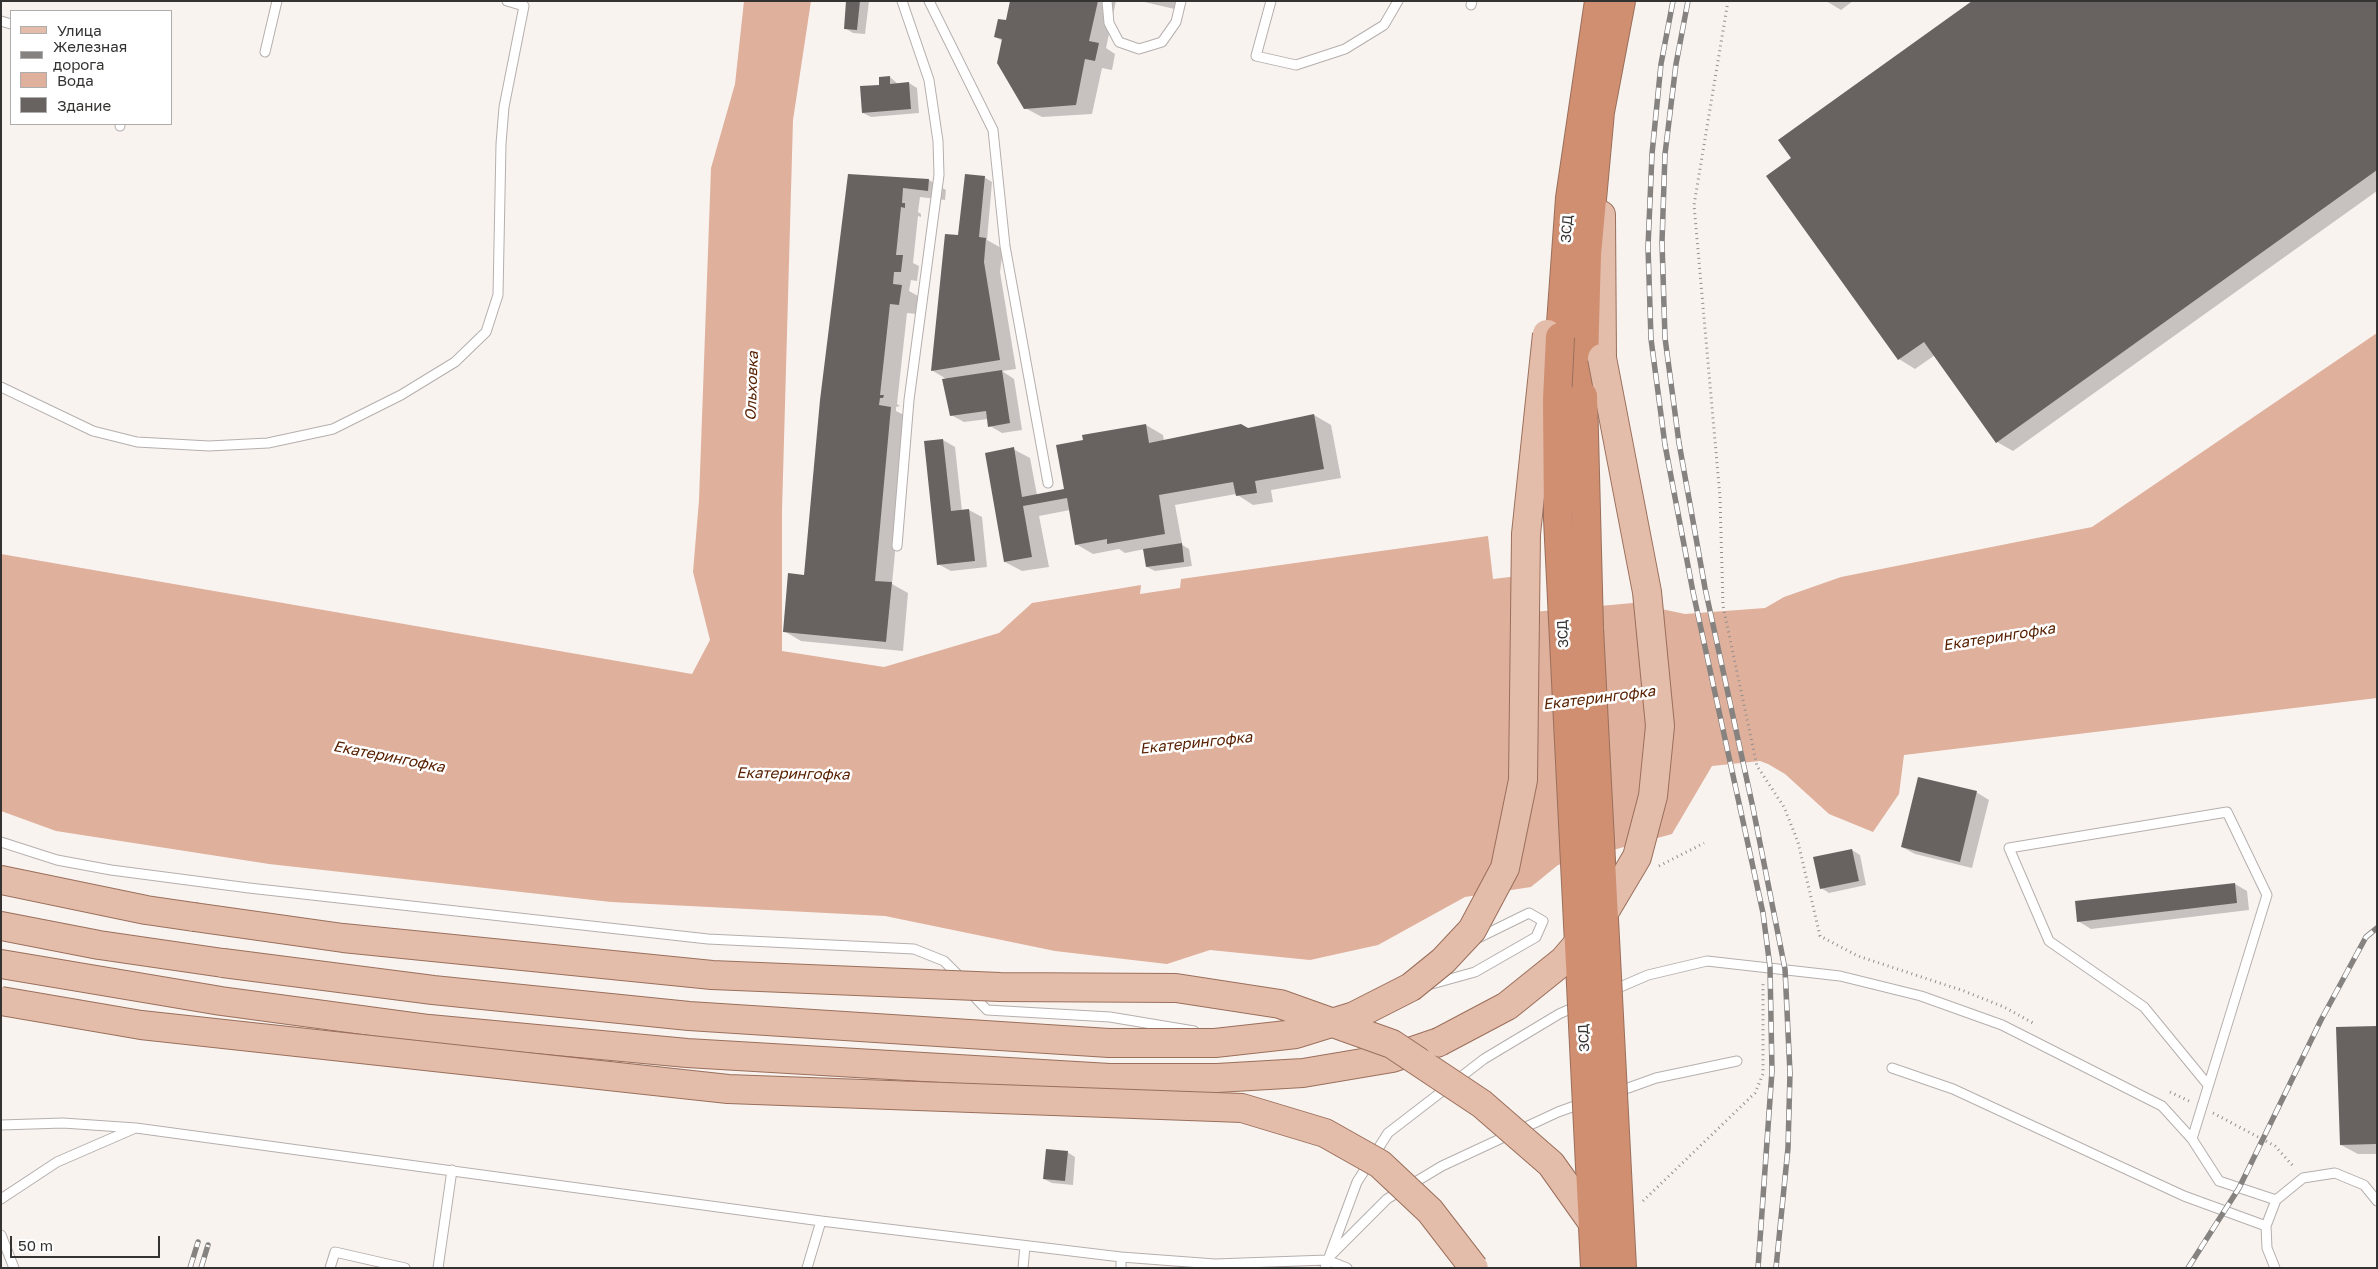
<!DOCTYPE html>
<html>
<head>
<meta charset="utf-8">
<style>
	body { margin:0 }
	#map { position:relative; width:2378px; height:1269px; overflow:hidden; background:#f9f3f0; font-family:"Golos Text",sans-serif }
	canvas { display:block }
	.frame { position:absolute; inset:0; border:2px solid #353332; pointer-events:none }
	.legend { position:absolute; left:10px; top:10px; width:162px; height:115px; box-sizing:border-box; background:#fff; border:1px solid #aeadad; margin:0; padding:6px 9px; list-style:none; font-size:15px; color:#353332 }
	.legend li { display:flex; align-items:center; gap:10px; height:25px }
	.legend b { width:25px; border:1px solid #aeadad }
	.scale { position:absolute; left:10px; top:1236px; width:150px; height:22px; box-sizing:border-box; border:2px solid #353332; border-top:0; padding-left:6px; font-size:15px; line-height:18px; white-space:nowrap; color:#353332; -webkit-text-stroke:4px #fff; paint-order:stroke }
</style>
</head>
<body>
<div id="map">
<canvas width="2378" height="1269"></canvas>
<div class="frame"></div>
<ul class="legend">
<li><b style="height:6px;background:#e3bcaa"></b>Улица</li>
<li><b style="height:6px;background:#858280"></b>Железная дорога</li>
<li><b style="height:14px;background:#dfb09c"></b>Вода</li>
<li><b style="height:14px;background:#686361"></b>Здание</li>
</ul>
<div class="scale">50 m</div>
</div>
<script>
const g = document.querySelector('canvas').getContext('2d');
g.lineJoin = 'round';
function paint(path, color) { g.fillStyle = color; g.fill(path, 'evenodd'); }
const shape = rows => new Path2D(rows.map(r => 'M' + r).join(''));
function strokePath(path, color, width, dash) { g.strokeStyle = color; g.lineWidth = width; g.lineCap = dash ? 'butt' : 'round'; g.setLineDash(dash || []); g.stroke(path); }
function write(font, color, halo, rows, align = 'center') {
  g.font = font + ' "Golos Text",sans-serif'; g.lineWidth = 5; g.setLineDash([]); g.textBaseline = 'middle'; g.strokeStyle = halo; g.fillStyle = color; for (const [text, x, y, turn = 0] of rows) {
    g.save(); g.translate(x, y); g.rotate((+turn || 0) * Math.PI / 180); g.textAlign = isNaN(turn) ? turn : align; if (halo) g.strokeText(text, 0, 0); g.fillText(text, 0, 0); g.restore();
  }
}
const water = shape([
	[744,1,811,1,793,120,782,511,782,651,884,667,999,633,1032,603,1141,585,1140,594,1180,588,1181,579,1488,536,1493,579,1518,576,1533,612,1633,603,1685,614,1765,608,1784,597,1841,577,2092,527,2377,333,2377,698,1904,755,1899,794,1873,832,1829,814,1785,774,1768,764,1760,761,1712,766,1672,834,1558,865,1531,887,1465,897,1378,945,1310,960,1210,950,1167,964,1055,951,885,916,611,902,269,864,56,831,1,811,1,554,692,674,710,640,693,572,699,500,711,168,735,84]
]);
const shadow = shape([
	[848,1,869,1,865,34,853,33,845,28],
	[1011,1,1116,1,1106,48,1115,54,1112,70,1102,68,1092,114,1042,117,1025,108,1003,41,995,37,1007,22],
	[1140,1,1181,1,1179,10],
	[1826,1,1853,1,1841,10],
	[2377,1,2377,191,2013,451,1997,442,1935,355,1915,369,1899,359],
	[890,77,898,84,909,83,917,88,919,113,871,117,863,113,881,86],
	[849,176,929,180,946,190,945,200,920,197,918,212,921,214,921,217,918,216,913,263,919,266,917,281,911,280,909,291,918,296,916,314,907,313,897,404,900,406,896,407,896,411,908,417,892,584,908,593,903,651,801,641,784,631,805,576],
	[984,177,992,182,987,240,1003,249,1000,272,1016,369,1002,371,1014,379,1022,430,1002,433,990,426,988,419,964,422,951,415,948,380,933,371,946,235,963,237],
	[1314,415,1331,425,1341,478,1271,490,1273,502,1253,505,1236,494,1175,505,1182,543,1179,543,1189,549,1192,566,1155,571,1147,567,1145,549,1125,553,1119,549,1093,554,1076,544,1070,510,1039,516,1049,567,1022,571,1005,562,1013,449,1030,458,1037,495,1066,490,1146,425,1163,435,1164,441,1247,429],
	[943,440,955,447,962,511,969,510,982,517,987,567,951,571,938,564],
	[1976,792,1989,800,1972,868,1915,854,1902,847],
	[1852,850,1860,855,1866,885,1829,893,1821,888],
	[2235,884,2247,891,2249,910,2091,929,2078,921],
	[2377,1027,2377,1154,2358,1154,2341,1145],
	[1067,1152,1075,1157,1073,1185,1052,1183,1044,1179]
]);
const building = shape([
	[846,1,860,1,857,30,844,29],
	[1010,1,1098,1,1089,41,1099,43,1095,61,1085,59,1076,105,1024,109,997,63,1002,39,994,37,998,19,1006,20],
	[1972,1,2377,1,2377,170,1996,443,1924,342,1898,360,1766,176,1791,158,1778,140],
	[890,76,890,84,909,82,911,109,862,113,860,86,879,85,879,77],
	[848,174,929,179,928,191,903,188,902,203,905,203,905,208,901,207,896,255,903,255,901,272,894,272,893,284,902,285,899,305,890,304,880,395,884,395,883,398,880,398,879,405,891,407,875,581,892,582,886,642,783,632,788,573,804,575,820,400],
	[965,174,985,176,979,237,986,238,984,262,1000,360,931,371,945,234,958,235],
	[1002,370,1010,423,988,427,986,411,950,416,942,379],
	[1314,414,1324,469,1255,481,1257,493,1236,496,1233,482,1159,495,1165,534,1107,544,1107,539,1075,545,1067,498,1023,506,1032,557,1004,562,985,453,1014,447,1022,497,1064,489,1056,445,1083,440,1082,435,1146,424,1149,443,1241,424,1248,428],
	[943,439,951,511,969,509,975,561,937,565,924,441],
	[1182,543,1184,562,1146,567,1143,549],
	[1918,777,1977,791,1960,862,1901,847],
	[1852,849,1859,881,1820,889,1813,857],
	[2235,883,2237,903,2077,922,2075,901],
	[2377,1026,2376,1144,2340,1145,2336,1027],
	[1046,1149,1068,1151,1065,1181,1043,1179]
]);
const path = shape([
	[1728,1,1694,205,1720,497,1723,606,1757,766,1784,807,1798,842,1820,936,1858,956,1964,991,2004,1007,2033,1023],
	[1659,866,1704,843],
	[2170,1092,2189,1101],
	[2213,1113,2275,1146,2294,1167],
	[1643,1201,1755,1093,1763,1074,1763,982]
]);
const lane = shape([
	[929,1,993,130,1005,246,1048,483],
	[1107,1,1109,23,1119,42,1139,49,1162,42,1176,22,1181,1],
	[1271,1,1256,56,1296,65,1345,49,1384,25,1398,1],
	[1471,5,1472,1],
	[1,21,11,24],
	[265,52,277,1],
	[120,124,120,126],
	[1,387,93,431,137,442,209,446,268,443,333,429,401,395,455,362,486,332,498,295,501,144,504,107,524,6,507,1],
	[897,546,909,400,939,175,938,141,929,80,902,1],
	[1,842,57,860,111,870,249,888,708,939,914,949,944,961,963,980],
	[1428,985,1475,972,1536,937,1543,921,1529,913,1476,939],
	[969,991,987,1010,1110,1017,1194,1031],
	[1611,991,1648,975,1707,961,1840,976,1921,996,2002,1025,2162,1106,2192,1139,2219,1181,2276,1200],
	[1892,1068,1953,1089,2184,1196,2266,1226],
	[1617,1092,1656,1078,1737,1061],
	[1,1125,63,1123,136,1128,821,1221,1121,1257,1215,1264,1327,1260,1347,1268],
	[2192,1139,2267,895,2227,812,2009,848,2049,941,2144,1007,2208,1085],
	[1,1199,57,1162,133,1129],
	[1,1235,14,1268],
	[1330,1256,1387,1199,1442,1166,1558,1112,1583,1103],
	[330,1268,335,1252,405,1268],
	[438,1268,452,1170],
	[807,1268,821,1221],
	[1023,1268,1025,1246],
	[1121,1268,1121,1257],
	[1325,1268,1357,1182,1388,1133,1484,1059,1559,1014,1579,1005],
	[2275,1268,2267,1248,2266,1226,2276,1200,2303,1178,2335,1173,2364,1185,2377,1201]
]);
const primary = shape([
	[1601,215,1602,358],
	[1,880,146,910,194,917],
	[1,926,99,945,223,963],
	[1,964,221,1001,429,1029,687,1053,1110,1078,1217,1078,1303,1073,1392,1058,1439,1042]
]);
const highway = shape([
	[1560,337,1570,198,1599,1],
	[1583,396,1587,254,1600,112,1621,1]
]);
const rail = shape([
	[1673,1,1661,64,1652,154,1648,247,1651,339,1665,445,1693,592,1763,913,1770,967,1772,1071,1758,1268],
	[1688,1,1676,64,1665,154,1662,242,1665,338,1679,443,1705,588,1753,808,1785,969,1790,1073,1788,1148,1776,1268],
	[190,1268,198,1242],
	[201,1268,208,1245],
	[2188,1268,2239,1188,2321,1020,2366,937,2377,928]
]);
const primaryBridge = shape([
	[194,917,343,938,712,975,1000,987,1176,988,1280,1004,1392,1044,1482,1104,1551,1164,1600,1233],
	[223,963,433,990,689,1016,1109,1043,1215,1043,1296,1034,1354,1016,1411,987,1443,961,1472,930,1505,868,1523,780,1526,534,1547,334],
	[1,1001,141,1025,728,1089,1242,1108,1325,1133,1380,1164,1430,1211,1474,1268],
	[1439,1042,1507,1006,1563,961,1602,916,1637,857,1653,796,1660,726,1647,592,1602,358]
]);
const highwayBridge = shape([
	[1560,337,1557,400,1558,519,1595,1268],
	[1583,396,1589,628,1622,1268]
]);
const streetNames = [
	["ЗСД",1567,229,-86],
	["ЗСД",1563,634,-93],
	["ЗСД",1584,1038,-93]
];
const waterNames = [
	["Ольховка",752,386,-88],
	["Екатерингофка",1999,637,-9],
	["Екатерингофка",1599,698,-7],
	["Екатерингофка",1196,743,-6],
	["Екатерингофка",389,757,11],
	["Екатерингофка",793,774,1]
];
paint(water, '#dfb09c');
paint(shadow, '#0003');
paint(building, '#686361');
strokePath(lane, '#b5afad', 11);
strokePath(primary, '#9a6f5b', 30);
strokePath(highway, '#9a6f5b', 30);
strokePath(path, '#938f8d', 3, [1, 4]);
strokePath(lane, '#fff', 9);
strokePath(primary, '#e3bcaa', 28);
strokePath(highway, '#d08f71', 28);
strokePath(rail, '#858280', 5.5);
strokePath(rail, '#fff', 4, [11]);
strokePath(primaryBridge, '#9a6f5b', 30, []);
strokePath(highwayBridge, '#9a6f5b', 30, []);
strokePath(primaryBridge, '#e3bcaa', 28);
strokePath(highwayBridge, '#d08f71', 28);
write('14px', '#353332', '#fff', streetNames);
write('italic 15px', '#582001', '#fff', waterNames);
</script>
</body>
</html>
